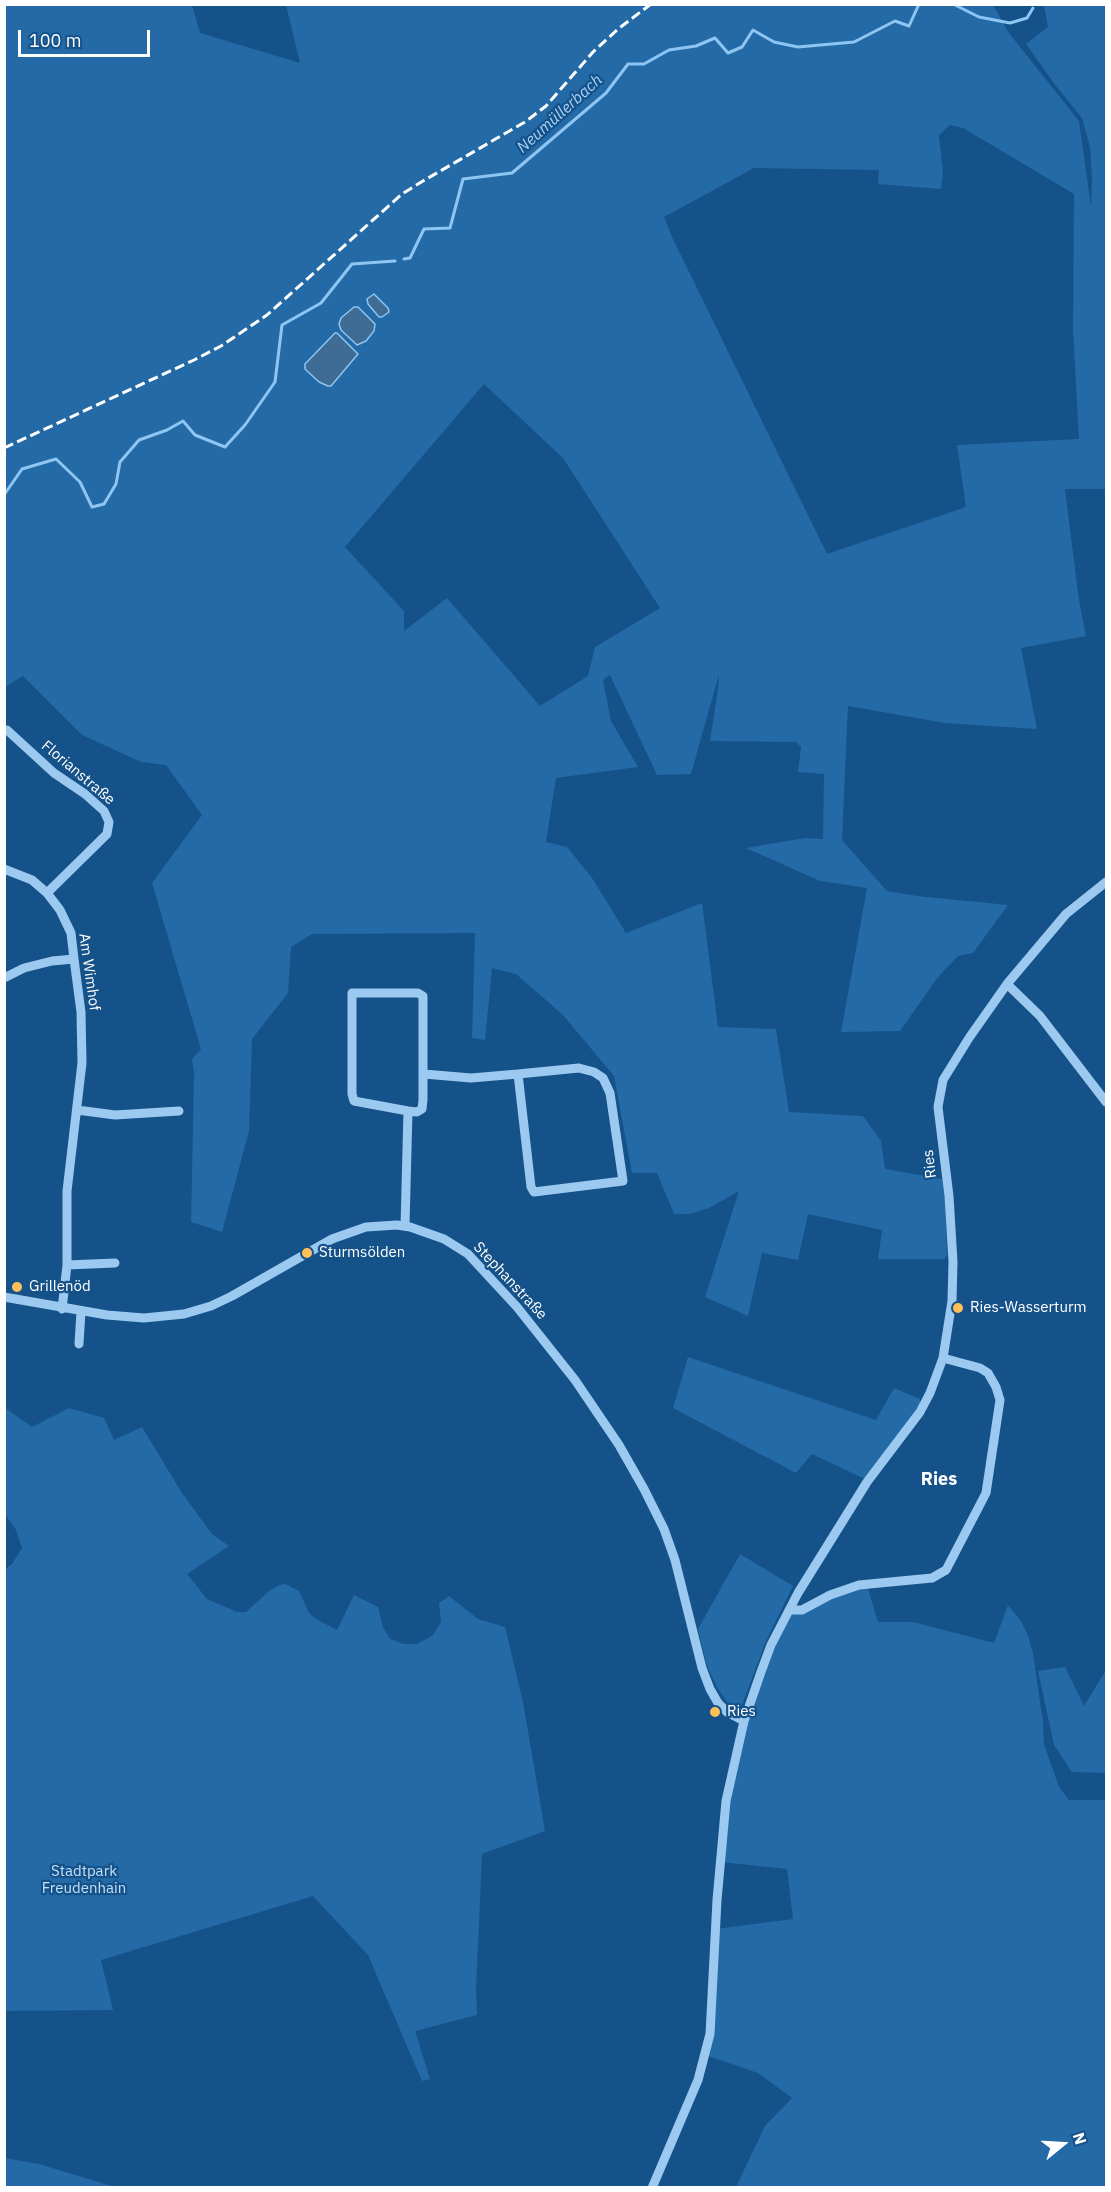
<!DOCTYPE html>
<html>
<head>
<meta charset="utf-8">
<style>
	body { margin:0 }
	#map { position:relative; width:1111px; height:2192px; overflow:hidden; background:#155289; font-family:"IBM Plex Sans",sans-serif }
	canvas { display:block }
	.frame { position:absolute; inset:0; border:6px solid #fff; pointer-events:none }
	.north { position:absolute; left:1033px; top:2114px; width:60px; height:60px; -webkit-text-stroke:4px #155289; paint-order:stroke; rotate:72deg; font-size:16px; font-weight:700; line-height:24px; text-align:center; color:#fff }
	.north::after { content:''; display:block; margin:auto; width:21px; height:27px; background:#fff; clip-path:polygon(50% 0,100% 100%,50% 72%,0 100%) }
	.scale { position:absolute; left:18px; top:30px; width:132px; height:27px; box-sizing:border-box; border:3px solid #fff; border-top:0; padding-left:8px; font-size:18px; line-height:21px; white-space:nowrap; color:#fff; -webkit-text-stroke:4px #155289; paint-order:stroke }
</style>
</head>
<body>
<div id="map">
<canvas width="1111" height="2192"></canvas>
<div class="frame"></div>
<div class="north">N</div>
<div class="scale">100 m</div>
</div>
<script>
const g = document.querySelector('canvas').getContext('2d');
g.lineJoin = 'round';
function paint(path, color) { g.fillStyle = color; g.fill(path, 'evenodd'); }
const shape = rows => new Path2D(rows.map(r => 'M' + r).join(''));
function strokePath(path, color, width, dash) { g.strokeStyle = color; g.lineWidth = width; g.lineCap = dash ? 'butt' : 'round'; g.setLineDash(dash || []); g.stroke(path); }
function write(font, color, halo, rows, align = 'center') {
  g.font = font + ' "IBM Plex Sans",sans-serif'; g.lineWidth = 4.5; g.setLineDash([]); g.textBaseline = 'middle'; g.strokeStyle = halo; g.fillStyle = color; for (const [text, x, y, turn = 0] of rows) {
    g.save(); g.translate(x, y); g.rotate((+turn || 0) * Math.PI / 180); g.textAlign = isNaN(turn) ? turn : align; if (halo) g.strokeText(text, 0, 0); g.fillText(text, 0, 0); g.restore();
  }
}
const green = shape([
	[4,5,192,5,200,33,300,63,286,5,993,5,1009,33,1079,121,1091,207,1092,179,1090,147,1082,118,1056,86,1026,44,1048,27,1044,5,1106,5,1106,489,1065,489,1079,600,1086,636,1021,648,1037,729,945,723,848,706,842,840,887,891,917,896,1008,905,973,953,958,956,938,977,900,1031,841,1032,867,888,820,881,746,848,805,838,823,839,824,774,798,772,801,747,796,742,710,741,718,689,719,674,691,774,657,775,610,675,603,680,611,721,638,767,556,778,546,842,567,847,592,878,626,933,702,903,718,1027,776,1029,789,1112,863,1116,881,1141,885,1169,942,1179,945,1200,947,1256,944,1259,878,1259,882,1230,808,1214,798,1260,762,1253,748,1316,705,1297,739,1191,709,1208,689,1214,674,1214,657,1173,632,1173,614,1076,563,1015,516,974,492,968,485,1040,472,1038,475,933,312,934,291,947,288,993,252,1039,249,1131,222,1232,191,1222,194,1074,192,1059,201,1049,152,883,202,815,166,765,141,762,82,735,23,676,5,687],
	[950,125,963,128,1074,194,1073,330,1079,439,957,445,966,507,827,554,673,239,664,217,754,168,879,170,878,184,941,189,943,172,939,135],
	[375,294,388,308,389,312,382,317,379,317,367,302,367,299],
	[341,330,374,331,366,341,358,345],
	[484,384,563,458,660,608,595,647,588,676,540,706,447,598,404,631,404,611,345,547],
	[688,1357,876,1420,894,1388,920,1399,920,1404,865,1479,812,1454,796,1473,673,1408],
	[5,1408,32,1427,69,1408,104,1418,114,1440,142,1427,182,1493,212,1534,229,1546,187,1574,207,1599,237,1612,246,1612,269,1591,279,1585,285,1584,299,1591,309,1613,316,1619,337,1630,354,1595,378,1607,383,1627,390,1639,404,1644,417,1644,432,1636,441,1622,439,1603,449,1596,478,1619,505,1627,523,1702,545,1831,482,1854,476,1990,477,2015,415,2031,430,2079,422,2081,368,1955,313,1896,101,1960,113,2010,5,2011,4,1570,12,1564,22,1548,16,1530,5,1514],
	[740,1554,793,1586,766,1641,742,1705,738,1707,730,1706,718,1689,707,1666,698,1629],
	[866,1582,878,1622,913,1622,994,1643,1008,1605,1021,1621,1028,1636,1033,1653,1043,1722,1044,1744,1059,1787,1069,1800,1106,1800,1106,2187,736,2187,765,2126,792,2098,758,2073,705,2055,715,1929,793,1919,787,1869,720,1862,738,1746,789,1610,795,1611],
	[1065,1667,1084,1706,1106,1670,1106,1773,1072,1772,1054,1745,1038,1671],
	[5,2158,39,2164,115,2187,5,2187]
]);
const water = shape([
	[374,294,388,308,389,312,382,317,379,317,368,304,367,299,374,294],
	[354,307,358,307,375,324,374,331,366,341,357,345,341,330,339,324,341,318,354,307],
	[335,333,337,333,358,354,331,386,328,386,319,382,305,369,305,364,335,333]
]);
const stream = shape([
	[953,4,979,17,1010,23,1027,18,1033,8],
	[404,259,410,258,424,229,450,228,463,179,512,173,606,93,628,64,644,64,669,50,696,46,715,38,728,53,742,47,753,30,774,42,798,47,854,42,895,21,909,26,919,4],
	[4,495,22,469,56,459,80,482,92,507,104,504,116,484,120,462,139,440,167,430,183,421,195,435,225,447,245,425,275,382,282,325,321,303,352,264,395,261]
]);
const minor = shape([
	[7,730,54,773,85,794,104,811,109,822,107,834,47,893],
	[4,869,32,880,47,893,60,910,71,933,74,959,81,1012,82,1063,67,1191,67,1265,62,1309],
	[4,978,24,968,52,961,74,959],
	[1007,984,1040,1016,1106,1102],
	[424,1074,471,1078,518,1074,531,1187,534,1192,623,1181,610,1093,603,1078,594,1072,579,1068,518,1074],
	[77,1110,115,1115,179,1111],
	[405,1226,408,1111,354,1101,352,1094,352,993,418,993,423,996,423,1100,422,1109,417,1112,408,1111],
	[67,1265,115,1263],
	[4,1297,107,1315,144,1318,184,1314,211,1306,232,1296,332,1239,366,1227,397,1225,410,1227,444,1239,468,1254,517,1307,575,1380,619,1445,644,1489,664,1529,675,1560,702,1668,710,1689,718,1703,727,1712,744,1721],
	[79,1344,81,1311],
	[789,1610,802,1610,830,1595,859,1585,932,1578,946,1570,986,1493,1000,1400,996,1387,988,1373,980,1368,943,1358],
	[652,2188,698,2080,710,2034,717,1900,726,1801,744,1721,761,1672,771,1645,798,1593,867,1482,920,1412,930,1393,943,1358,952,1301,953,1262,949,1196,938,1107,943,1080,969,1038,1007,984,1066,914,1106,882]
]);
const rail = shape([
	[4,448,194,360,221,346,267,315,402,194,423,181,525,122,546,106,593,52,618,29,651,4]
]);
const markers = [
	[307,1253,6,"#ffc05a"],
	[17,1287,6,"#ffc05a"],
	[958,1308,6,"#ffc05a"],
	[715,1712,6,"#ffc05a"]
];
const streetNames = [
	["Florianstraße",78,773,40],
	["Am Wimhof",89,972,82],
	["Ries",930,1164,-97],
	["Stephanstraße",510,1281,47]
];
const poiNames = [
	["Sturmsölden",319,1253],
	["Grillenöd",29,1287],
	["Ries-Wasserturm",970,1308],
	["Ries",727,1712]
];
const parkNames = [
	["Stadtpark",84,1872],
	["Freudenhain",84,1889]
];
const waterNames = [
	["Neumüllerbach",560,114,-42]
];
const quarterNames = [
	["Ries",939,1480]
];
paint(green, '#246aa7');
paint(water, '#3e6c94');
strokePath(water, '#8ec5f2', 1.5);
strokePath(stream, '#8ec5f2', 3);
strokePath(minor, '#9cc9ef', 9);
strokePath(rail, '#fff', 3, [10, 4.5]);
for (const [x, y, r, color] of markers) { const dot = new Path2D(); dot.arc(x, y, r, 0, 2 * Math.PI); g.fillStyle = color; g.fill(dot); strokePath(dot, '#155289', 2); }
write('15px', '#fff', '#155289', streetNames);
write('15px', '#fff', '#155289', poiNames, 'left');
write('15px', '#c2e1fb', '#155289', parkNames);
write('italic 16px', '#a7d3f7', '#155289', waterNames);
write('bold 18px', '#fff', '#155289', quarterNames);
</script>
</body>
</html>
